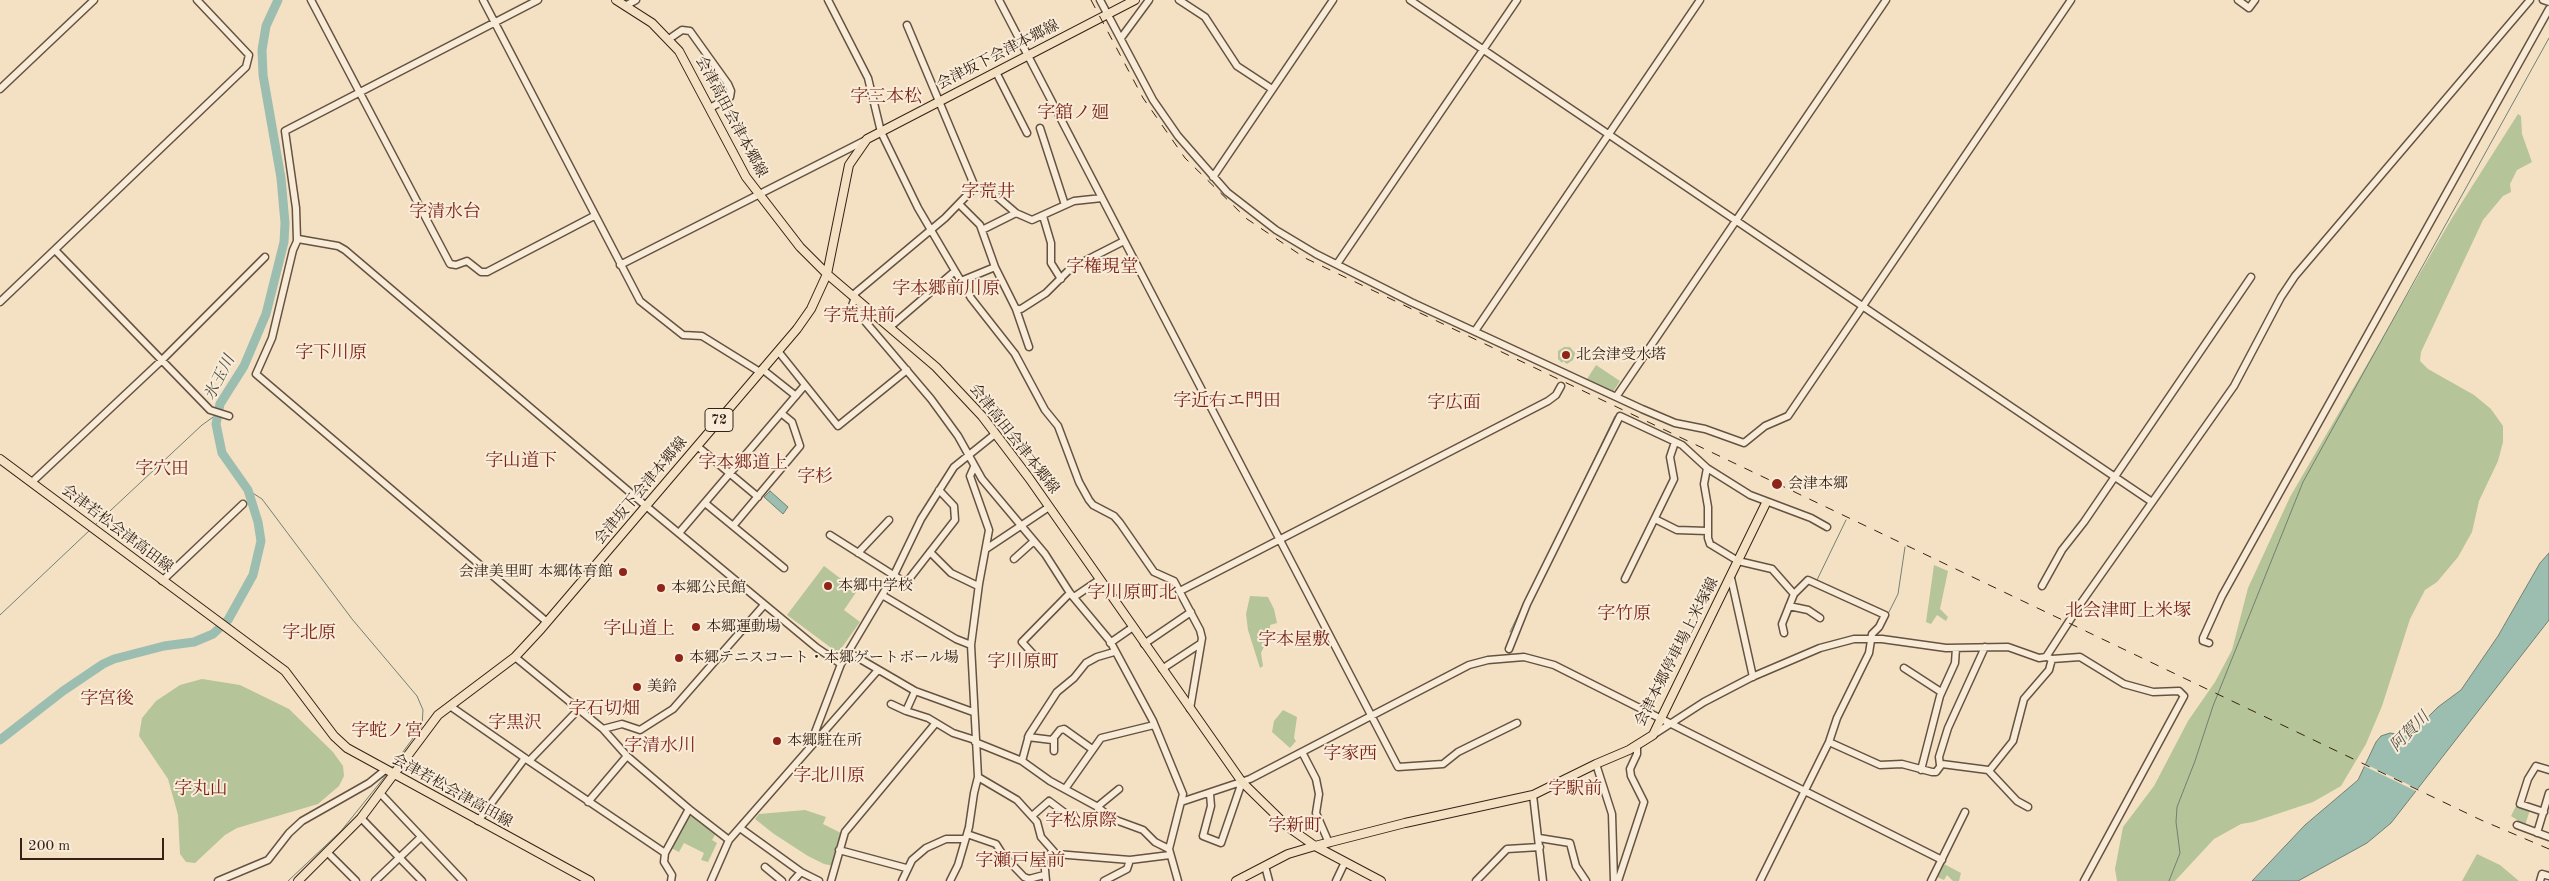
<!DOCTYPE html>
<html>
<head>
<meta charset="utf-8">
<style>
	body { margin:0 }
	#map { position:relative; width:2549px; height:881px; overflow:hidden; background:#f4e1c4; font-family:"Old Standard TT",serif }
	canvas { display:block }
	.scale { position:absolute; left:20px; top:838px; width:144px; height:22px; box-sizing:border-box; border:2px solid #362215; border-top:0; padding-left:6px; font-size:15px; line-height:18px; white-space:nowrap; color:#362215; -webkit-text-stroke:4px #f8ecd9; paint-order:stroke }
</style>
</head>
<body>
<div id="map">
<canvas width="2549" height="881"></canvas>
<div class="scale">200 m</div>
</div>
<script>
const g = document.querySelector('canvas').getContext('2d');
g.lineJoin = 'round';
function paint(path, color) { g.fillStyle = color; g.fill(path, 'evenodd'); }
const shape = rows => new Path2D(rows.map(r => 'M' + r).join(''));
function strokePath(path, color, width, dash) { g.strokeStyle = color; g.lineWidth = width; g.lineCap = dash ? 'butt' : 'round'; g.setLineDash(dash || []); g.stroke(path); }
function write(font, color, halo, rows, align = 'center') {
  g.font = font + ' "Old Standard TT","Noto Serif JP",serif'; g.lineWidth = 4; g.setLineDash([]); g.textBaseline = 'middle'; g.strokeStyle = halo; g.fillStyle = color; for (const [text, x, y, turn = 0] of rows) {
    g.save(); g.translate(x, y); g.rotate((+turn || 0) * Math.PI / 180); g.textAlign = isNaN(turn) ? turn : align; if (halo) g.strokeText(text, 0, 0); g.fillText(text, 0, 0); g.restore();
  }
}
const green = shape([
	[2518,114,2521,116,2522,134,2532,162,2517,170,2510,184,2511,192,2503,196,2483,220,2421,352,2420,361,2428,369,2474,395,2491,409,2503,426,2503,442,2498,461,2479,501,2472,532,2458,557,2437,582,2425,590,2410,619,2382,706,2366,744,2341,786,2313,802,2253,822,2241,824,2214,839,2175,881,2117,881,2115,869,2123,827,2154,786,2188,721,2215,682,2232,650,2248,588,2290,497,2452,218],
	[1570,347,1575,353,1573,360,1567,364,1563,361,1562,363,1558,359,1558,351,1564,347],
	[1596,365,1620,381,1613,392,1587,379],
	[1934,565,1948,571,1940,609,1948,617,1946,621,1937,615,1931,624,1926,622],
	[824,566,857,591,844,610,860,622,838,653,787,615],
	[1250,596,1268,597,1274,609,1277,623,1270,625,1270,634,1261,653,1263,666,1260,668,1248,630,1246,614],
	[202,679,240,685,289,709,333,752,343,766,344,776,339,786,318,804,237,828,225,835,195,863,186,862,180,854,178,815,168,779,139,736,142,718,156,701,180,685],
	[1283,710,1297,717,1294,738,1296,741,1290,748,1272,732,1274,721],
	[2516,806,2530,810,2525,825,2511,816],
	[805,810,826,817,823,824,841,833,834,866,824,864,808,856,774,834,755,819,759,814],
	[688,814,692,814,716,833,712,840,717,843,708,862,701,860,704,853,684,843,679,852,671,848],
	[2477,854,2500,865,2519,881,2462,881],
	[1944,864,1961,873,1959,881,1953,881,1947,875,1944,880,1937,877]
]);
const water = shape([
	[770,491,788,507,783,514,764,497,770,491],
	[2549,553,2549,620,2391,823,2367,843,2298,881,2252,881,2305,825,2358,780,2376,742,2381,736,2390,733,2403,735,2413,732,2438,707,2461,690,2498,636,2540,563,2549,553]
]);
const pier = shape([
	[2363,763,2420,790,2418,792,2362,765]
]);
const stream = shape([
	[248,490,262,499,352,619,417,696,423,710,422,726,391,768],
	[95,525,202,425,216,415],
	[1553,545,1615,416],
	[1817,580,1846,520],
	[1888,614,1898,594,1905,547],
	[0,615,90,530],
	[1510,632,1523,605],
	[288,881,341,831,387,774],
	[2169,881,2180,853,2176,822,2177,807,2195,761,2213,706,2303,482,2549,38]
]);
const river = shape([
	[0,740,63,691,103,664,114,659,164,646,194,642,213,634,228,620,253,575,261,541,258,522,248,490,222,453,216,424,220,404,244,366,266,314,284,242,285,223,281,178,263,75,262,50,266,26,278,0]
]);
const minor = shape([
	[311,0,450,264,456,265,467,261,481,272,487,272,594,216],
	[483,0,640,301,683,335,702,336,760,372],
	[828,0,868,78,881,132,918,208,971,298,1015,354,1045,410,1058,426,1079,482,1089,500,1093,505,1114,516,1120,523,1154,572,1174,581,1200,630,1202,638,1190,709],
	[999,0,1398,767,1443,764,1458,752,1517,723],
	[1100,0,1153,100,1178,136,1227,192,1276,230,1316,254,1411,302,1642,409,1675,423,1705,429,1744,443,1765,426,1788,416,2071,0],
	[1179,0,1205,17,1237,66,1272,89],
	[1410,0,2152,502],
	[2238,0,2249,8,2255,0],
	[2543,0,2549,2],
	[625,6,636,0],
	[1121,38,1149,0],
	[669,39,682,30,690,31,728,84,731,91,730,97,710,108],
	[996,72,1027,133],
	[0,89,94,0],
	[1040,128,1065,205],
	[1213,177,1333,0],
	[974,188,987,188,1016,213,1032,220,1074,201,1102,198],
	[959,204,980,225,995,267,1016,309,1029,347],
	[1043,216,1051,243,1051,263,1061,279],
	[982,230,1016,213],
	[297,240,296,208,285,131,538,0],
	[55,250,210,410,229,416],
	[1337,264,1517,0],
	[620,265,866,140],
	[961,281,995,267],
	[853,295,945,218,975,187,907,25],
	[855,297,852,306,931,399,958,436,982,479,1045,554,1070,593,1110,641,1153,721,1183,794,1169,849,1178,881],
	[0,302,246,67,249,55,197,0],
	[1016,309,1021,309,1046,293,1071,268,1124,241],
	[890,327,955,271],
	[1475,331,1700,0],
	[778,351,838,426,907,370],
	[762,369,796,396],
	[1616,397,1886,0],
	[697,446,758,497],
	[1707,468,1704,484,1708,507,1708,538,1710,544,1738,561,1772,569,1794,594],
	[32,482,162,360,265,257],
	[705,503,784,568],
	[1655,519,1677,530,1707,531],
	[733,526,800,446,792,422,781,413],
	[679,533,805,385],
	[830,535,906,583,955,520,954,506,939,490],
	[986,549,1049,507],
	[930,552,951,573,978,586],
	[858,553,889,520],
	[1014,559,1034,541],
	[1731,578,1753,677],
	[1625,579,1674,479,1670,457,1675,442],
	[162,581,243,504],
	[2042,586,2062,550,2084,522,2251,277],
	[1180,591,1548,401,1556,395,1561,386],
	[882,595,956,639,971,645],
	[1074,597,1099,580],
	[1789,606,1808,610,1820,618],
	[547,622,256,374,272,338,293,250,298,239,338,246,345,250,646,506,817,648,841,664],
	[1110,643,1133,627],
	[2209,643,2203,641,2203,638,2222,596,2549,9],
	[1144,644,1191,612],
	[1509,649,1527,604,1620,416,1682,445,1707,468,1750,495,1811,518,1827,527],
	[848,652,915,691,906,711,928,718,953,733,975,740],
	[1033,654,1022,642,1070,593],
	[515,657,603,729,627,756,689,809,729,840],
	[2052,659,2080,657,2124,684,2153,692,2179,691,2184,696,2084,881],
	[1904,668,1941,692],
	[1162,669,1200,644],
	[915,691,973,712],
	[891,704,906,711],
	[450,706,525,758],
	[603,729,622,724,640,730,673,709,764,605],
	[1653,735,1704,702,1752,677,1820,648,1854,639,1882,639,1946,648,2008,647,2039,658,2046,657,2081,603,2234,386,2281,297,2295,276,2530,0],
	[1028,737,1052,740,1060,730,1064,729,1092,749],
	[1054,739,1054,751],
	[975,742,1022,761,1050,781,1096,806,1113,819,1143,830,1155,842,1169,849],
	[1829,742,1880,765,1902,764,1932,772,1936,772,1942,764,1988,770,2017,801,2028,807],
	[809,748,841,664,894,575,921,519,954,467,995,434],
	[1302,752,1316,779,1319,794,1316,813,1329,843],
	[529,761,665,853,664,862,672,875,671,881],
	[1022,761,1029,735,1057,692,1074,678,1086,663,1097,657,1114,652],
	[1596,764,1612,814,1614,881],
	[1940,765,1939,757,1948,728,1985,647],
	[1921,770,1940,696,1955,663,1956,648],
	[1989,771,2013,741,2024,699,2049,670,2052,659,2049,658],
	[978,777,1017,800,1037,822,1041,837,1056,854,1130,860],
	[1065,789,1101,738,1154,725],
	[381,794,463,881],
	[1210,794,1211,806,1203,836,1221,843,1242,782],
	[1533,795,1543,881],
	[588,802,627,756],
	[1181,802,1250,779,1469,665,1488,660,1524,657,1554,665,1942,860],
	[1097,807,1119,789],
	[2544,812,2520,804,2528,779,2536,766,2549,770],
	[1032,816,1049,801,1065,813],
	[361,818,422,881],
	[478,821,525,758,529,761,579,709],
	[2517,825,2549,837],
	[740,828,801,872,819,881],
	[2537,833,2549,793],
	[967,834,996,844,1003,855,1024,877,1029,879,1044,875],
	[1539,838,1570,843,1576,866,1586,881],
	[839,850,906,868],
	[327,852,356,881],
	[665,853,689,809],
	[1265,866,1269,881],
	[765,867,782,881],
	[218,881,268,860,289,833,302,821,369,783,385,770],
	[375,881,421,837],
	[711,881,729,840,878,670],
	[793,881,801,872],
	[831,881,845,832,935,724],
	[902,881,912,860,926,848,946,839,965,839],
	[950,881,958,865,969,827,974,793,978,777,971,645,979,584,989,530,970,476,974,467],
	[1046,881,1044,859,1053,851],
	[1104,881,1127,869,1130,860,1170,855],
	[1336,881,1345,862],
	[1476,881,1507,849,1540,847],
	[1618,881,1644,802,1631,776,1630,769,1637,754,1637,746],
	[1760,881,1829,742,1837,718,1869,653,1872,634,1879,627,1885,615,1808,580,1794,594,1782,624,1784,633],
	[1931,881,1965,812],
	[2540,881,2542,874,2549,876]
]);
const major = shape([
	[616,0,652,23,679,51,746,177,800,247,827,274,936,367,982,416,1029,478,1242,782,1288,827,1315,846,1405,823,1533,795,1596,764,1629,750,1653,735,1766,503],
	[0,459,285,671,334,736,347,748,590,881],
	[298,881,361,818,438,715,515,657,541,629,797,329,811,309,827,274,849,165,867,139,1135,0],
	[1236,881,1288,854,1315,846,1381,881]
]);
const rail = shape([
	[1091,0,1143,98,1185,158,1247,219,1305,258,2481,820,2549,849]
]);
const markers = [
	[1566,355,5,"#8f2418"],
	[1777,484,6,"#8f2418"],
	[623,572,5,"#8f2418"],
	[828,586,5,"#8f2418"],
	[661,588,5,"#8f2418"],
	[696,627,5,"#8f2418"],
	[679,658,5,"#8f2418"],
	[637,687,5,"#8f2418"],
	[777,741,5,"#8f2418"]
];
const shields = [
	[719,420,28]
];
const shieldNames = [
	["72",719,420]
];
const streetNames = [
	["会津坂下会津本郷線",998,55,-27],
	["会津高田会津本郷線",731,117,62],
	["会津高田会津本郷線",1014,439,52],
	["会津坂下会津本郷線",641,491,-50],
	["会津若松会津高田線",117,529,37],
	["会津本郷停車場上米塚線",1677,652,-63],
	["会津若松会津高田線",452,791,29]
];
const poiNames = [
	["北会津受水塔",1576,355],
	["会津本郷",1788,484],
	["会津美里町 本郷体育館",613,572,"right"],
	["本郷中学校",838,586],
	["本郷公民館",671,588],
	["本郷運動場",706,627],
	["本郷テニスコート・本郷ゲートボール場",689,658],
	["美鈴",647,687],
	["本郷駐在所",787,741]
];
const waterNames = [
	["氷玉川",220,378,-63],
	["阿賀川",2410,732,-45]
];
const quarterNames = [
	["字三本松",886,97],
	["字舘ノ廻",1073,113],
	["字荒井",988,192],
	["字清水台",445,212],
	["字権現堂",1102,267],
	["字本郷前川原",946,289],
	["字荒井前",859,316],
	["字下川原",331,353],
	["字近右エ門田",1227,401],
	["字広面",1454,403],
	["字山道下",521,461],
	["字本郷道上",743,463],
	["字穴田",162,469],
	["字杉",815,477],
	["字川原町北",1132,593],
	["北会津町上米塚",2128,611],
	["字竹原",1624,614],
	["字山道上",639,629],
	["字北原",309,633],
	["字本屋敷",1294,640],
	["字川原町",1023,662],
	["字宮後",107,699],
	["字石切畑",604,709],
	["字黒沢",515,723],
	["字蛇ノ宮",387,731],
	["字清水川",660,746],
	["字家西",1350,754],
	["字北川原",829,776],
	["字丸山",201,789],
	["字駅前",1575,789],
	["字松原際",1081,821],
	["字新町",1295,826],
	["字瀬戸屋前",1020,861]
];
paint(green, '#b5c499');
paint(water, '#9cbeb0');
strokePath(water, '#738072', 1);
paint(pier, '#f4e1c4');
strokePath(stream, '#738072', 1);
strokePath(river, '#9cbeb0', 9);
strokePath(minor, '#665241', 9);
strokePath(major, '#362215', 10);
strokePath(minor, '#f8ecd9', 6);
strokePath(major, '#f4e1c4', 8);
strokePath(rail, '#362215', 1, [9, 9]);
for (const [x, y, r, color] of markers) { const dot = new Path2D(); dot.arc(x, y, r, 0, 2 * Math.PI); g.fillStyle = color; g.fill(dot); strokePath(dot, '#f8ecd9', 2); }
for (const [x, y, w] of shields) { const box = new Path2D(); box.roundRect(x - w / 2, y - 11.5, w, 23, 4); g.fillStyle = '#f8ecd9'; g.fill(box); strokePath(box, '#362215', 1); }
write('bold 14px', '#362215', null, shieldNames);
write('15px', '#362215', '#f8ecd9', streetNames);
write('15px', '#362215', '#f8ecd9', poiNames, 'left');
write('italic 16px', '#555144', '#f8ecd9', waterNames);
write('18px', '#7a1f14', '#f8ecd9', quarterNames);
</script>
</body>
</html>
